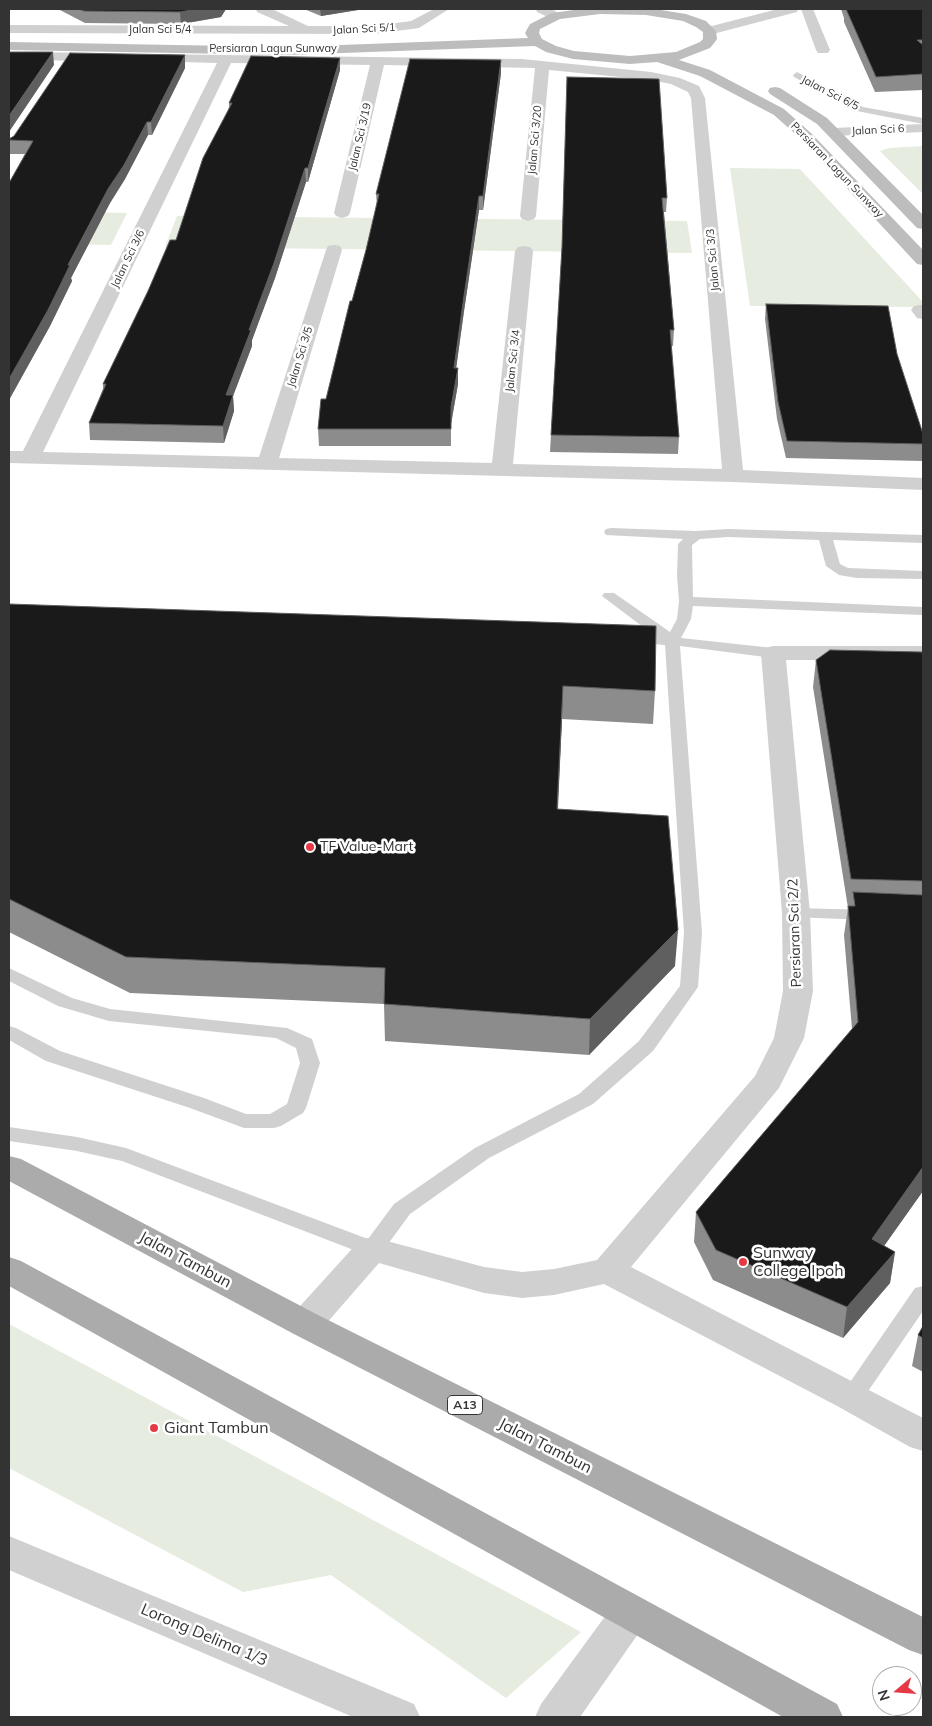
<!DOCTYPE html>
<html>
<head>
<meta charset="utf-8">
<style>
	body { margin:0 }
	#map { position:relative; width:932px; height:1726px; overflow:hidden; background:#fff; font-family:Mulish,sans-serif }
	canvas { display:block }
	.frame { position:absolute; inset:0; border:10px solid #333; pointer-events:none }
	.north { position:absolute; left:872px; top:1666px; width:50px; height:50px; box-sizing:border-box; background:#fff; border:1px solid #adadad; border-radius:50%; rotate:252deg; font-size:14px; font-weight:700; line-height:20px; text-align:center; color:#333 }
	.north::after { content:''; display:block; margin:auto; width:18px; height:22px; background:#e63946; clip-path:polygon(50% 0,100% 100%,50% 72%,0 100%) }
</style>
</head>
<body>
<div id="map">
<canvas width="932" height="1726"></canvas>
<div class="frame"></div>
<div class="north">N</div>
</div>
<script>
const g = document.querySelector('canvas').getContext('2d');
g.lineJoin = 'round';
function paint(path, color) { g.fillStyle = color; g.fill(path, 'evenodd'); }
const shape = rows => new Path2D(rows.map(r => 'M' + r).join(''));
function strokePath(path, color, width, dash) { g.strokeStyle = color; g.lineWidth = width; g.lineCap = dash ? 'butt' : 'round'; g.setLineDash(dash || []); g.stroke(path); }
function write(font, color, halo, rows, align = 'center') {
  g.font = font + ' Mulish,sans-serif'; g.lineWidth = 5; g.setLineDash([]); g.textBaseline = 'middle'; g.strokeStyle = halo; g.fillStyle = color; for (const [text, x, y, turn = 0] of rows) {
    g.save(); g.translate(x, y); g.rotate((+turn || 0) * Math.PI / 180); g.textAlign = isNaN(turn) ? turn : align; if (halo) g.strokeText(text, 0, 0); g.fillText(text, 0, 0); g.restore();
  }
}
const green = shape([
	[923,146,923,194,880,151,889,148],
	[730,168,800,169,923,302,923,307,750,306],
	[9,210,127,213,111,245,9,243],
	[177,216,687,221,692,253,165,247],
	[9,1324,581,1632,506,1698,331,1575,243,1592,9,1468]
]);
const lane = shape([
	[797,72,863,107,923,118,923,124,857,111,794,77,793,75,797,72],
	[611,528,696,531,728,529,923,535,923,543,833,540,840,564,848,568,923,571,923,579,857,578,839,575,826,566,819,540,728,537,700,539,692,545,693,597,923,607,923,615,693,606,691,619,681,638,773,648,778,650,781,653,778,656,773,658,680,646,702,933,698,987,653,1051,593,1104,489,1158,410,1214,380,1255,372,1257,122,1161,77,1151,9,1141,9,1127,77,1137,126,1148,368,1239,394,1204,475,1148,579,1094,639,1041,680,986,684,933,665,645,627,642,624,639,627,636,632,634,655,636,602,596,604,593,614,593,670,632,677,619,679,601,677,576,678,544,683,539,606,535,604,532,606,529,611,528],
	[796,908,870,910,876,911,879,915,876,919,870,920,790,917,787,913,790,909,796,908],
	[9,968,72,998,110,1009,287,1028,312,1039,320,1063,306,1108,303,1113,281,1126,274,1128,244,1128,190,1108,46,1061,9,1040,9,1026,16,1028,60,1051,204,1098,246,1114,270,1114,287,1104,300,1063,296,1048,276,1038,109,1021,58,1006,9,981,9,968],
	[923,1286,923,1311,860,1403,852,1406,844,1403,840,1397,844,1391,915,1288,923,1286]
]);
const street = shape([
	[256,9,272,9,308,26,374,26,411,21,434,9,449,9,419,28,374,34,9,33,9,25,289,26,257,12,256,9],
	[536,9,552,9,563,16,557,20,552,19,537,12,536,9],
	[778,9,798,9,797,12,709,35,702,31,704,28,778,9],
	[801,9,813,9,830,50,828,53,818,53,816,50,801,9],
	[9,52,105,53,112,57,105,61,9,60,9,52],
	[148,54,522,59,651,72,680,78,699,86,705,98,743,470,923,478,923,490,733,482,9,463,9,451,23,451,217,63,143,61,141,58,148,54],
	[231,63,370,65,334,213,336,216,342,218,348,216,350,213,384,65,535,68,520,216,522,219,528,221,534,219,536,216,549,70,651,80,671,84,688,92,691,98,722,469,513,464,533,251,530,247,524,246,518,247,515,251,492,463,279,458,342,250,340,246,334,245,328,246,326,250,259,457,43,452,231,63],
	[923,124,923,132,834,136,829,135,827,132,829,129,834,128,923,124],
	[920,305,923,305,923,319,917,318,911,310,914,306,920,305],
	[773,646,923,646,923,660,786,660,810,913,813,991,804,1038,779,1088,631,1267,923,1418,923,1451,910,1447,839,1407,604,1284,554,1295,522,1298,484,1293,379,1263,318,1333,305,1337,292,1333,287,1324,292,1315,360,1240,372,1237,484,1267,522,1272,554,1269,597,1260,755,1076,774,1038,783,991,782,913,761,653,765,648,773,646],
	[9,1536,414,1704,420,1717,353,1717,9,1570,9,1536],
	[631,1595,645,1600,651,1612,645,1624,580,1717,535,1717,541,1704,617,1600,631,1595]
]);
const secondary = shape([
	[581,9,655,9,686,14,706,21,716,31,717,39,715,42,710,48,679,60,710,70,784,109,812,134,923,250,923,265,917,264,802,140,774,115,700,76,657,62,630,64,573,59,546,52,535,46,287,55,9,50,9,42,287,47,528,38,525,33,530,24,552,13,581,9],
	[600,14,646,15,683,21,696,27,703,32,703,39,700,42,676,52,630,56,574,51,556,46,542,39,539,33,540,29,560,19,600,14],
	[775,87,780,88,827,118,923,215,923,229,917,228,817,124,770,94,768,91,770,88,775,87]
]);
const primary = shape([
	[9,1156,21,1159,318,1315,923,1617,923,1655,909,1650,292,1333,9,1181,9,1156],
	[9,1257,21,1261,837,1704,843,1717,783,1717,9,1286,9,1257]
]);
const wall = shape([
	[58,9,226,9,221,17,181,24,85,23],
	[304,9,364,9,321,16],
	[841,9,923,9,923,90,875,92,844,22,844,18],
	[185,55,185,68,152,135,148,135,125,179,110,203,71,278,72,281,50,326,9,400,9,183,25,154,9,154,9,139],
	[340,58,340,70,308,182,306,182,275,278,252,340,252,346,233,396,234,411,224,443,90,440,89,423,103,389,103,384,176,240,229,108,229,103],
	[501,60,501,73,483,210,479,210,464,311,456,368,458,384,451,424,451,446,319,446,318,429,366,250,377,205,376,194],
	[567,77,667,198,666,212,664,212,674,330,673,346,671,346,679,437,678,454,550,452,562,247],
	[766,304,923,434,923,461,786,458,777,419,765,319],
	[9,604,655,691,653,724,562,719,558,809,675,966,589,1055,385,1041,384,1004,130,993,9,932],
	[923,658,923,1191,884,1246,895,1252,890,1283,843,1338,713,1280,694,1242,696,1212,852,1029,844,935,848,908,813,687,816,660],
	[923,1326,923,1372,912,1366,918,1335]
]);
const shadedWall = shape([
	[198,9,226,9,221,17,181,24,180,12],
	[320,9,364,9,321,16],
	[53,52,54,65,9,132,9,116],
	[185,55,185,68,152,135,151,122],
	[340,58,340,70,308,182,308,168],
	[501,60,501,73,483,210,483,196],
	[147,122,148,135,125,179,110,203,71,278,72,281,50,326,9,400,9,379,108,189],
	[305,168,306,182,275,278,252,340,252,346,233,396,234,411,224,443,223,426,226,395],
	[479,196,479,210,464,311,454,384,454,368,464,296],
	[458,368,458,384,451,424,451,446,451,407],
	[563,686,562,719,556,843,557,809],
	[678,930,675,966,589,1055,590,1019],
	[923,1167,923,1191,867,1270,872,1239],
	[895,1252,890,1283,843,1338,847,1307]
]);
const building = shape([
	[79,9,198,9,180,12,84,11,79,9],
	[846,9,923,9,923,40,917,40,923,45,923,74,876,77,846,9],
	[9,52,53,52,9,116,9,52],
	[70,53,185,55,151,122,147,122,124,165,108,189,68,265,70,265,48,310,9,379,9,183,33,141,9,140,9,139,14,136,70,53],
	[251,56,340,58,308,168,305,168,274,263,249,330,251,330,226,395,233,395,223,426,89,423,106,384,103,384,148,291,170,240,176,240,203,158,232,103,229,103,251,56],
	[410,59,501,60,483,196,479,196,464,296,454,368,458,368,451,407,451,429,318,429,321,399,326,399,350,301,352,301,366,250,379,194,376,194,410,59],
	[567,77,659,79,667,198,662,198,674,330,670,330,679,437,551,435,562,247,567,77],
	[766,304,888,306,897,354,923,434,923,444,787,441,778,402,766,304],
	[9,604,656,626,655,691,563,686,557,809,668,816,678,930,590,1019,384,1004,385,968,126,957,9,899,9,604],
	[830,650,922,652,923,658,923,881,851,879,816,660,830,650],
	[853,892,923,895,923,1167,872,1239,895,1252,847,1307,716,1250,696,1212,858,1022,848,906,855,906,853,892],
	[923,1326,923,1338,918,1335,923,1326]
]);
const markers = [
	[310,847,5,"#e63946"],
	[743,1262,5,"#e63946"],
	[154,1428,5,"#e63946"]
];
const farStreetnames = [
	["Jalan Sci 5/1",364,29,-3],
	["Jalan Sci 5/4",160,30],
	["Persiaran Lagun Sunway",273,49],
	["Jalan Sci 6/5",830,93,27],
	["Jalan Sci 6",878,130,-3],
	["Jalan Sci 3/19",360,137,-77],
	["Jalan Sci 3/20",535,140,-85],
	["Persiaran Lagun Sunway",837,170,46],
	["Jalan Sci 3/6",128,259,-64],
	["Jalan Sci 3/3",713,260,-95],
	["Jalan Sci 3/5",300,357,-73],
	["Jalan Sci 3/4",513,361,-84]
];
const shields = [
	[465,1405,35]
];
const shieldNames = [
	["A13",465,1405]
];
const poiNames = [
	["TF Value-Mart",320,847]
];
const streetNames = [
	["Persiaran Sci 2/2",795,933,-92]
];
const nearPoinames = [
	["Sunway",753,1253],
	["College Ipoh",753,1271],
	["Giant Tambun",164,1428]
];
const nearStreetnames = [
	["Jalan Tambun",185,1260,28],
	["Jalan Tambun",545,1446,27],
	["Lorong Delima 1/3",204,1635,23]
];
paint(green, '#e6ecdf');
paint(lane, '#d0d0d0');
paint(street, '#d0d0d0');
paint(secondary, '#bdbdbd');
paint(primary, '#ababab');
paint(wall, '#8c8c8c');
paint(shadedWall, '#5f5f5f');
paint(building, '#1a1a1a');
strokePath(building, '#5f5f5f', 1);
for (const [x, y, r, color] of markers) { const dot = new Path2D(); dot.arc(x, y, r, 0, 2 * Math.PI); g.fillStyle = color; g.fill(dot); strokePath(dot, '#fff', 2); }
write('11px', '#333', '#fff', farStreetnames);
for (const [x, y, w] of shields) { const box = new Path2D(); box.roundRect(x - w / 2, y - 9.5, w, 19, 4); g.fillStyle = '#fff'; g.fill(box); strokePath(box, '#333', 1); }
write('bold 12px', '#333', null, shieldNames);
write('14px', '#333', '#fff', poiNames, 'left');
write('14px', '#333', '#fff', streetNames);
write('16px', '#333', '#fff', nearPoinames, 'left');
write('16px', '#333', '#fff', nearStreetnames);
</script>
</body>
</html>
